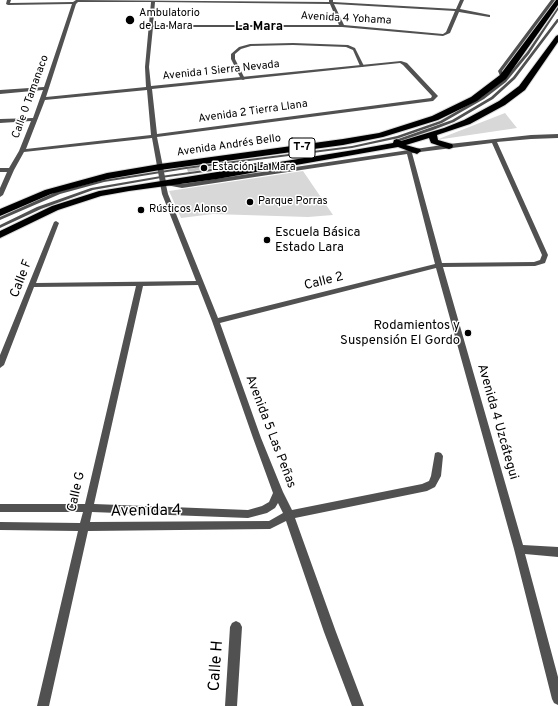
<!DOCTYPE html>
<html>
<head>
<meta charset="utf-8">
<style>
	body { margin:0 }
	canvas { display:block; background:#fff }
</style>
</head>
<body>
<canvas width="558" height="706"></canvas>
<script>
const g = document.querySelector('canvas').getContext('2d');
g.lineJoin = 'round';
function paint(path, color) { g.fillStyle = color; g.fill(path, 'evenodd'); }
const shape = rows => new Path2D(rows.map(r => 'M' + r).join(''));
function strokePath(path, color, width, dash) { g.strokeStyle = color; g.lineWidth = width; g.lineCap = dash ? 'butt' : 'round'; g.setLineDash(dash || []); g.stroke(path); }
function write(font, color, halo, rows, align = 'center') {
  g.font = font + ' Overpass,sans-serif'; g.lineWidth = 3; g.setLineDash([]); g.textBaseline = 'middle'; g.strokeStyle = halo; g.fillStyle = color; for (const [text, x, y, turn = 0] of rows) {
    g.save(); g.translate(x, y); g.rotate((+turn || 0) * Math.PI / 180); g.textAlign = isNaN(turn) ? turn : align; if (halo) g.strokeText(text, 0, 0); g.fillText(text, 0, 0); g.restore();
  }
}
const green = shape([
	[505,113,517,128,436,140],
	[303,171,333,215,308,217,213,214,181,218,169,191]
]);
const building = shape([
	[221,165,221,167,188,172,187,169]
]);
const lane = shape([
	[558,7,558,10,529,54,506,82,484,99,442,123,399,138,352,148,186,169,104,182,60,194,0,220,0,217,56,192,104,180,186,167,352,146,397,136,440,121,482,97,504,80,527,52,558,7],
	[557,19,558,19,558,22,515,79,493,99,454,122,433,130,400,141,398,141,398,139,452,120,491,97,513,77,557,19],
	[293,43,348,45,355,48,364,66,362,67,360,66,353,50,346,47,293,45,251,46,241,49,235,54,235,59,245,79,243,80,241,79,231,59,231,54,239,47,250,44,293,43],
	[262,162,263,162,263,164,161,178,93,190,41,209,0,228,0,225,37,207,91,188,161,176,262,162]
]);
const street = shape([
	[7,0,11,0,10,3,73,2,76,0,329,2,329,0,333,0,333,2,456,9,460,0,464,0,460,9,490,15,490,17,489,17,459,12,450,33,443,36,342,27,153,27,149,67,151,86,401,61,407,63,438,96,433,101,157,137,166,182,182,184,449,144,531,135,558,134,558,138,531,139,497,142,548,255,545,263,535,266,443,267,523,545,558,547,558,557,525,554,558,677,558,705,554,703,552,699,514,549,436,268,220,323,261,438,283,492,292,510,422,484,429,481,431,476,435,453,438,452,441,453,443,456,441,476,435,487,427,491,295,518,336,632,364,706,352,706,324,632,286,521,270,529,88,531,49,706,37,706,78,531,0,530,0,522,80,523,83,512,0,512,0,504,85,504,136,286,34,287,4,365,0,368,0,355,54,222,56,221,59,223,36,283,196,281,162,194,152,138,24,152,14,170,3,195,0,197,0,188,7,172,0,172,0,168,9,168,19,151,31,121,0,123,0,119,33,118,43,90,0,94,0,90,44,87,72,4,8,5,6,4,7,0],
	[78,2,151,2,145,67,146,87,46,97,76,4,78,2],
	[155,2,330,4,339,25,153,25,155,2],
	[334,4,455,11,446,32,443,34,344,25,334,4],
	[400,63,403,65,432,96,431,98,157,134,152,89,400,63],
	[147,90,151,135,26,149,45,100,147,90],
	[492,143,542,255,540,260,534,262,442,263,412,153,492,143],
	[407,154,435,264,218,318,168,194,166,185,182,188,407,154],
	[198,285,212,321,253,438,273,493,269,502,262,506,248,510,94,504,143,286,198,285],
	[278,503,283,513,269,521,90,522,92,512,248,518,267,513,275,508,278,503],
	[551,0,555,0,502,71,505,77,501,78,498,71,551,0],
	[236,621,240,623,242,627,237,706,225,706,230,627,232,623,236,621]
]);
const highway = shape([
	[556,0,558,0,558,5,506,79,477,101,438,120,383,137,343,145,160,170,108,179,51,194,0,216,0,209,45,190,107,173,160,164,343,139,379,133,432,116,471,97,500,75,556,0],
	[558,35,558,42,525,90,505,105,470,124,437,135,438,140,452,144,453,146,452,148,449,149,431,143,429,138,406,145,420,149,421,151,417,154,398,147,217,179,129,191,101,196,58,210,0,238,0,231,52,206,99,191,354,150,393,143,394,140,397,139,401,141,444,128,464,120,499,101,519,86,556,36,558,35]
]);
const markers = [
	[130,20,5,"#000"],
	[204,168,4,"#000"],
	[250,202,4,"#000"],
	[141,210,4,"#000"],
	[267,240,4,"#000"],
	[468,333,4,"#000"]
];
const farPoinames = [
	["Ambulatorio",139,14],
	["de La Mara",139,27],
	["Estación La Mara",212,168],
	["Parque Porras",258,202],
	["Rústicos Alonso",149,210]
];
const farStreetnames = [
	["Avenida 4 Yohama",346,19,3],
	["Avenida 1 Sierra Nevada",221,71,-6],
	["Calle 0 Tamanaco",31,97,-70],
	["Avenida 2 Tierra Llana",253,112,-8],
	["Avenida Andrés Bello",229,146,-8]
];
const shields = [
	[302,148,26]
];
const shieldNames = [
	["T-7",302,148]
];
const farQuarternames = [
	["La Mara",259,27]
];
const poiNames = [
	["Escuela Básica",275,233],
	["Estado Lara",275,248],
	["Rodamientos y",460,326,"right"],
	["Suspensión El Gordo",460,341,"right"]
];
const streetNames = [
	["Calle F",22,279,-69],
	["Calle 2",324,282,-14],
	["Avenida 4 Uzcátegui",497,422,74],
	["Avenida 5 Las Peñas",270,432,69],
	["Calle G",77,492,-77]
];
const nearStreetnames = [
	["Avenida 4",146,512,-1],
	["Calle H",217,666,-86]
];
paint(green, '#d8d8d8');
paint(building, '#c0c0c0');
strokePath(highway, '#dbdbdb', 2);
paint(lane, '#515151');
paint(street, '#515151');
paint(highway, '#000');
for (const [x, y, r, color] of markers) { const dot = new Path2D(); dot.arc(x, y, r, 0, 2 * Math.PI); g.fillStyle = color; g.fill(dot); strokePath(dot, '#fff', 1.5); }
write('11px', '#000', '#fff', farPoinames, 'left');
write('11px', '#000', '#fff', farStreetnames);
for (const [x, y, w] of shields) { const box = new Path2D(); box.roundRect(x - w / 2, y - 10, w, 20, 3); g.fillStyle = '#fff'; g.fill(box); strokePath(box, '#000', 1); }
write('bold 12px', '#000', null, shieldNames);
write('bold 13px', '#000', '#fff', farQuarternames);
write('13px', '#000', '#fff', poiNames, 'left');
write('13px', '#000', '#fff', streetNames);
write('16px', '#000', '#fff', nearStreetnames);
</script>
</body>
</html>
